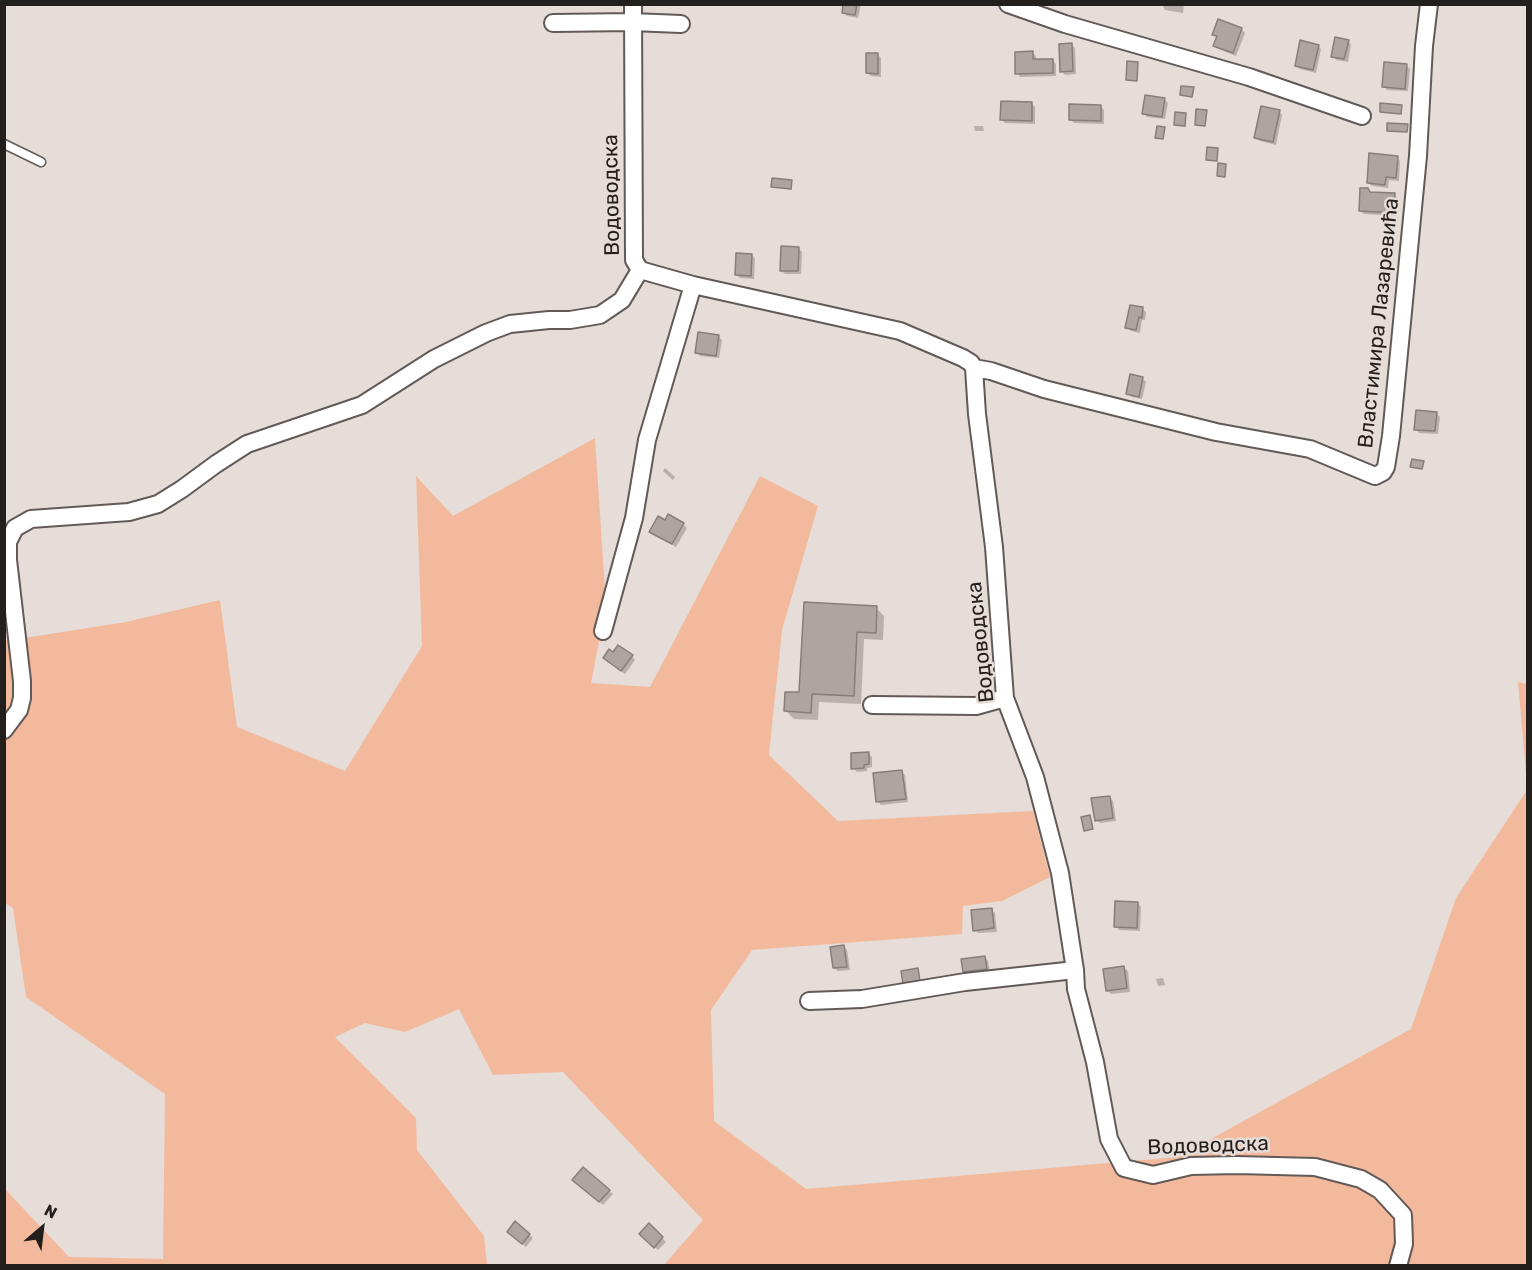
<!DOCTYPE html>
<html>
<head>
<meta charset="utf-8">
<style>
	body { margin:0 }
	#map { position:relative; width:1532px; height:1270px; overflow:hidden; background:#e6dcd8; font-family:Rubik,sans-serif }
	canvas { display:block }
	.frame { position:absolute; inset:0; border:6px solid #221f1d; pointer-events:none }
	.north { position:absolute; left:12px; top:1198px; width:60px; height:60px; -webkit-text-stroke:4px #e6dcd8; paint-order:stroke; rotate:28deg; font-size:16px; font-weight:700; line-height:24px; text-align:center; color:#221f1d }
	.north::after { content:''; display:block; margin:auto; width:21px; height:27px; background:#221f1d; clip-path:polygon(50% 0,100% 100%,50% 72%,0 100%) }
</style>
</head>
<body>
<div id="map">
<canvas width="1532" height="1270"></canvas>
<div class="frame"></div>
<div class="north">N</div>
</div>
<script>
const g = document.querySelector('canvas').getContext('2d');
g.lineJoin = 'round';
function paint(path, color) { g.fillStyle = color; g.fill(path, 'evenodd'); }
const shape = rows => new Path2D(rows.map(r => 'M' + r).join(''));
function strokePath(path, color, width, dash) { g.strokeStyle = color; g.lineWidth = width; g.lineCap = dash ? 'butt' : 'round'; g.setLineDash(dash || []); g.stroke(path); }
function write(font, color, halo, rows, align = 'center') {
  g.font = font + ' Rubik,sans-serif'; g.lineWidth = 5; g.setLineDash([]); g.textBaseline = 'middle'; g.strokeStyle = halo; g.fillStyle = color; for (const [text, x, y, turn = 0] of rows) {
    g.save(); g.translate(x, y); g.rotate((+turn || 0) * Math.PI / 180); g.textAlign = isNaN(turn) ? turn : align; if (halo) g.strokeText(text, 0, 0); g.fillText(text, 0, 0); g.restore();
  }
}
const green = shape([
	[595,438,606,606,591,683,650,687,760,476,818,506,782,630,769,755,838,821,1033,811,1050,877,1002,901,963,906,962,934,752,950,711,1010,714,1121,806,1189,1178,1157,1411,1029,1456,898,1527,790,1527,1265,664,1265,703,1220,563,1072,493,1075,459,1009,405,1032,365,1023,335,1037,416,1118,417,1150,484,1236,487,1265,5,1265,4,1188,69,1257,163,1259,165,1094,26,997,13,908,5,903,5,641,126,622,220,600,237,727,345,771,422,646,416,476,453,516],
	[1518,682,1527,684,1527,785]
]);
const shadow = shape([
	[845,4,861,4,858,18,847,16,843,12],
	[1162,4,1184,4,1183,13,1165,10],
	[1241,29,1245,33,1236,56,1219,49,1215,46,1218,38,1214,34],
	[1348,41,1351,45,1348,62,1336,60,1333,56],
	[1072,45,1075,48,1076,74,1065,75,1061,71],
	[1318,46,1321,49,1316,73,1300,69,1296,66],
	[1032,53,1036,56,1036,60,1052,60,1056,64,1056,76,1020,77,1017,73],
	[878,55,881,58,881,77,871,76,867,73],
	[1406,66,1410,69,1408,91,1387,90,1384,86],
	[1164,99,1168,103,1165,119,1147,117,1144,113],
	[1032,104,1035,107,1035,124,1005,123,1002,120],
	[1100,106,1104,110,1104,124,1074,123,1071,120],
	[1279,111,1282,115,1276,145,1260,141,1256,137],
	[1186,115,1186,127,1177,126,1175,125],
	[974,126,983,126,984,131,975,131],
	[1397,158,1400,161,1399,181,1389,180,1388,188,1372,186,1368,183],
	[791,181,792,190,772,187],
	[1368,190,1372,194,1395,195,1398,199,1397,216,1364,214,1360,211],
	[798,248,802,252,801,274,785,274,781,270],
	[752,255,755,259,754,279,740,278,737,275],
	[1143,309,1146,312,1145,320,1142,320,1140,333,1131,331,1127,327],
	[718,336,722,340,719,358,700,356,697,352],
	[1142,378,1146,382,1142,399,1132,397,1128,393],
	[1436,413,1440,417,1438,434,1419,433,1416,429],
	[665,468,675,477,673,480,663,471],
	[666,522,683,524,687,528,676,547,655,535],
	[876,608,884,616,883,640,864,639,861,704,819,702,818,720,794,719,786,711],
	[614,654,632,656,635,660,625,674,608,661],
	[868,754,872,757,872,767,867,768,867,771,857,772,853,768],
	[902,772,905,775,908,802,881,805,878,801],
	[1109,797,1113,801,1116,821,1100,823,1096,820],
	[1138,903,1141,907,1140,931,1119,930,1116,926],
	[991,910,995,913,997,932,978,933,975,930],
	[843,946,847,950,850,970,838,971,834,968],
	[985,957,988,961,990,972,968,975,964,972],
	[1124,968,1128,971,1130,992,1111,994,1107,990],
	[1163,978,1165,985,1158,986,1156,979],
	[578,1183,609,1191,613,1194,603,1205],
	[515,1223,533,1238,526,1247,512,1235],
	[649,1225,666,1242,658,1250,641,1234]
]);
const building = shape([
	[843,4,857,4,855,15,842,13,843,4],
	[1218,19,1242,28,1233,53,1213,46,1217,36,1212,35,1218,19],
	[1335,37,1349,40,1344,59,1331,57,1335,37],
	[1300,40,1319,45,1313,70,1295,66,1300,40],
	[1072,43,1073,71,1060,72,1059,44,1072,43],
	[1033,51,1033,59,1053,59,1053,73,1015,74,1015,52,1033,51],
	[866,53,878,53,878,74,866,73,866,53],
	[1127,61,1138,62,1137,81,1126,80,1127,61],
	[1384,62,1407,64,1405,89,1382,87,1384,62],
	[1181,86,1194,87,1192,97,1180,95,1181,86],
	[1145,95,1165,98,1162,117,1142,114,1145,95],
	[1001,101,1032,102,1032,121,1000,120,1001,101],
	[1380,103,1402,105,1401,114,1380,112,1380,103],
	[1069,104,1101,105,1101,121,1069,120,1069,104],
	[1261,106,1280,110,1273,142,1254,138,1261,106],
	[1196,109,1207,110,1205,126,1195,125,1196,109],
	[1175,112,1186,113,1185,126,1174,125,1175,112],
	[1387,123,1408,124,1407,132,1387,131,1387,123],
	[1157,126,1165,127,1163,139,1155,138,1157,126],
	[1207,147,1218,148,1217,161,1206,160,1207,147],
	[1369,153,1398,156,1396,178,1386,177,1385,185,1367,183,1369,153],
	[1218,163,1226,164,1225,177,1217,176,1218,163],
	[772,178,792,180,791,189,771,187,772,178],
	[1360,188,1368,188,1370,192,1395,193,1394,213,1359,211,1360,188],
	[781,246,799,247,798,271,780,271,781,246],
	[736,253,752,254,751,276,735,275,736,253],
	[1130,305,1143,307,1142,318,1139,317,1136,330,1125,328,1130,305],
	[698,332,719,335,716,356,695,353,698,332],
	[1130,374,1143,377,1139,397,1126,394,1130,374],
	[1416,410,1437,412,1435,431,1414,430,1416,410],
	[1412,459,1424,461,1422,469,1410,467,1412,459],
	[668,514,684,523,672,544,649,532,658,516,665,520,668,514],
	[804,602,877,606,876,633,857,632,854,696,812,694,811,713,784,711,785,692,799,692,804,602],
	[618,645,633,655,621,671,603,658,609,649,613,652,618,645],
	[869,752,869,764,864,765,864,768,851,769,851,753,869,752],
	[902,770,906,799,876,802,873,773,902,770],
	[1110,796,1113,818,1095,821,1091,798,1110,796],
	[1090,815,1093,829,1084,831,1081,817,1090,815],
	[1115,901,1138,902,1137,928,1114,927,1115,901],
	[992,908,994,928,973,931,971,910,992,908],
	[844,945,847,967,833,968,830,947,844,945],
	[985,956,987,969,963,972,961,959,985,956],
	[1124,966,1127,988,1106,991,1103,969,1124,966],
	[918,968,920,981,903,984,901,971,918,968],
	[583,1167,610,1190,599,1202,572,1180,583,1167],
	[515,1221,530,1234,522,1244,507,1232,515,1221],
	[649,1223,663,1237,654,1248,639,1234,649,1223]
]);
const lane = shape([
	[4,144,41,162]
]);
const street = shape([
	[633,4,634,260,640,270,693,285,900,331,963,358,971,363,974,368,977,414,994,547,1005,698,1035,777,1060,873,1075,970,1076,989,1095,1062,1109,1139,1124,1168,1153,1175,1191,1166,1237,1165,1315,1167,1361,1179,1380,1190,1403,1215,1404,1244,1398,1266],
	[1008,4,1065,24,1249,77,1362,116],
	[553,23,632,22,681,24],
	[974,368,991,371,1044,389,1216,432,1310,449,1375,476,1383,472,1386,467,1391,436,1418,156,1424,46,1429,4],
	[603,631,634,518,647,440,693,285],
	[872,705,976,706,1005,698],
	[4,730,19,710,22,698,22,681,8,560,8,542,15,528,31,519,129,512,158,504,182,489,216,464,247,444,362,405,434,359,486,333,510,324,549,320,570,320,600,315,622,300,640,270],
	[809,1001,862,999,965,982,1075,970]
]);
const streetNames = [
	["Водоводска",612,195,-91],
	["Властимира Лазаревића",1379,323,-84],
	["Водоводска",981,642,-96],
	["Водоводска",1208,1146,-2]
];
paint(green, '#f3b99c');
paint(shadow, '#0003');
paint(building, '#aea5a1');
strokePath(building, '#877e7a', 1.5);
strokePath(lane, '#625a57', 11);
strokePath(street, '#625a57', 20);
strokePath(lane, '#fff', 8);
strokePath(street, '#fff', 16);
write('21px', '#221f1d', '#e6dcd8', streetNames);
</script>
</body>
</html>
